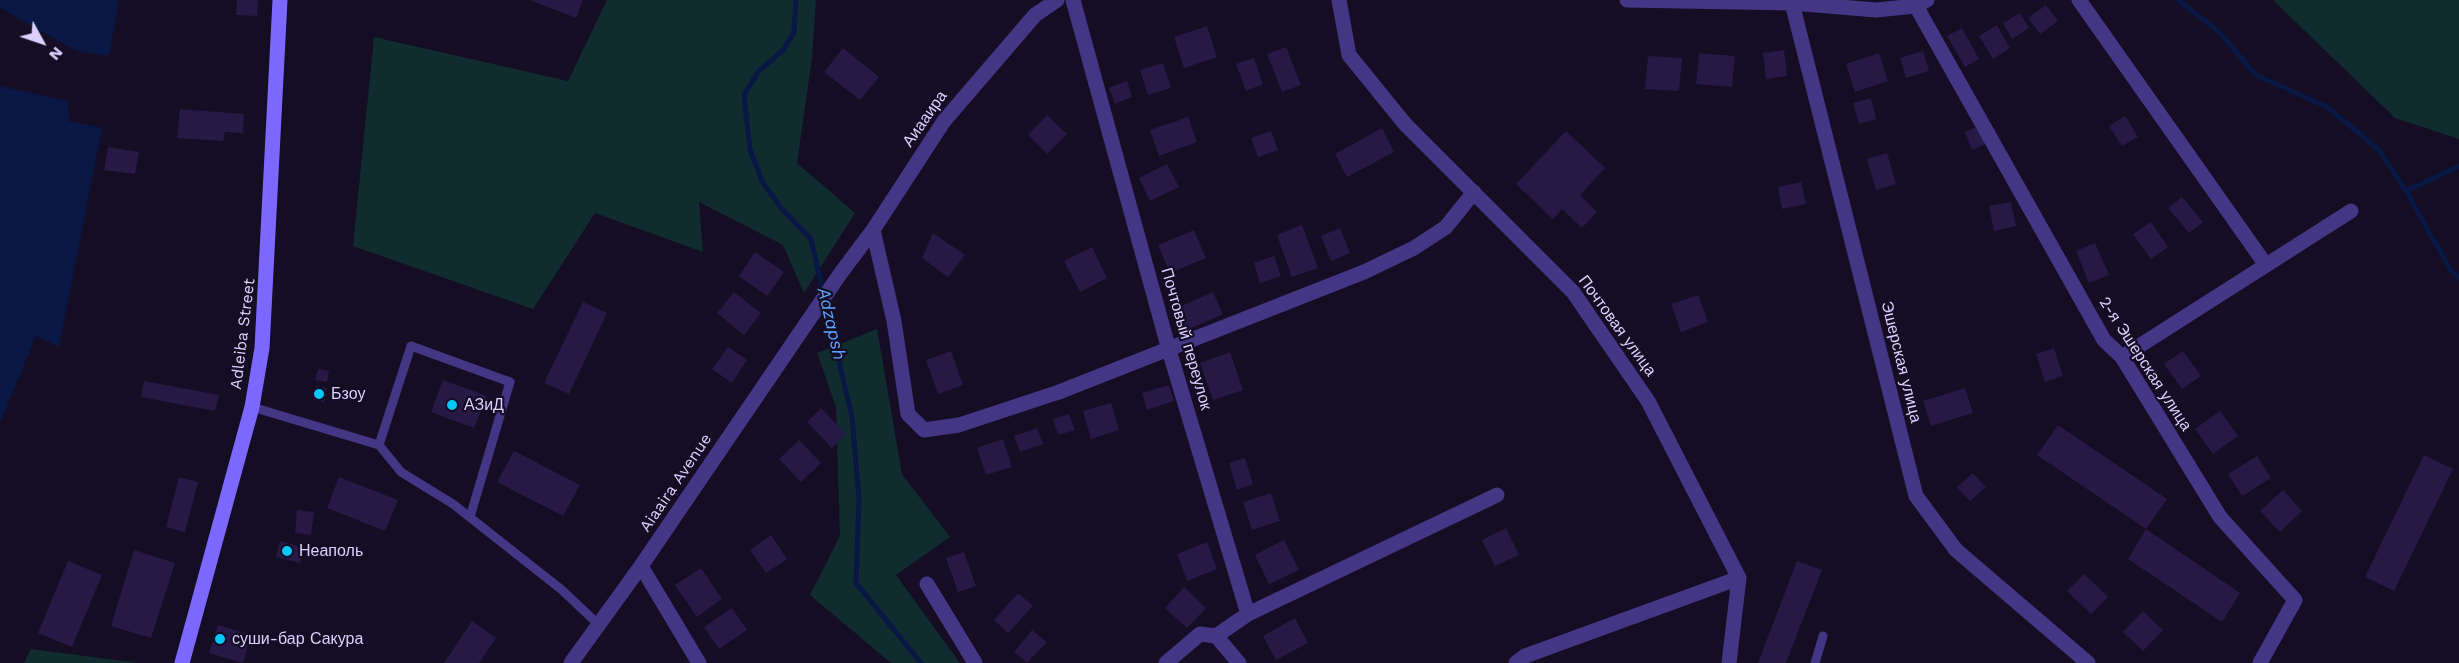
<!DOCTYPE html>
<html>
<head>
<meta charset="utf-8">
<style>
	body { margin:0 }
	#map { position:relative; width:2459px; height:663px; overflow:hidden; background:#140d24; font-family:"Work Sans",sans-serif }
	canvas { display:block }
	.north { position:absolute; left:12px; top:12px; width:60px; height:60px; -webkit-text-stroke:4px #140d24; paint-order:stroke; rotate:130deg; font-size:16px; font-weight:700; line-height:24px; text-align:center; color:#dbd1ff }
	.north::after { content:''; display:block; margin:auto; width:21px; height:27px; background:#dbd1ff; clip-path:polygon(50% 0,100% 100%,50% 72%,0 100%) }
</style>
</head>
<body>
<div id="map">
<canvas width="2459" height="663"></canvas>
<div class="north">N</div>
</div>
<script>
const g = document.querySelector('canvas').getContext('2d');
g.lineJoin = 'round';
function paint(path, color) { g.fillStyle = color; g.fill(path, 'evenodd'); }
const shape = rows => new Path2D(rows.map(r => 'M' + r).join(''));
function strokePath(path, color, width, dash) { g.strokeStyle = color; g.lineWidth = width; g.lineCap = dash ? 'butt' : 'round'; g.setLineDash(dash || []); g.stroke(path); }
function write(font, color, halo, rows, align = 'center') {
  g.font = font + ' "Work Sans",sans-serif'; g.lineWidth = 4.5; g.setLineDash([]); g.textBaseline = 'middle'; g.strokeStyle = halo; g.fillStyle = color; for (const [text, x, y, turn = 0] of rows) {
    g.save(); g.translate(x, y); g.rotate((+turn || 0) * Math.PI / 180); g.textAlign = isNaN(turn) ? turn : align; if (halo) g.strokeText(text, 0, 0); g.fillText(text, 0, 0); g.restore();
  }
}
const green = shape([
	[607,0,816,0,812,58,797,163,855,213,804,293,783,245,699,202,703,252,595,213,533,309,353,246,374,37,568,81],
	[2273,0,2459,0,2459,139,2395,118],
	[877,329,902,474,950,537,896,575,960,663,891,663,810,595,840,536,836,407,817,353],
	[31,649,139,663,24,663]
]);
const water = shape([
	[0,0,119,0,109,56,75,50,68,101,69,121,102,128,59,347,36,336,0,423]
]);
const pier = shape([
	[0,8,75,50,68,101,0,86]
]);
const stream = shape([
	[796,0,794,32,784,49,758,72,744,95,750,150,763,183,782,209,811,239,823,292],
	[2178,0,2219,32,2256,75,2327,107,2379,150,2406,191,2451,271,2459,278],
	[2406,191,2459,166],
	[825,301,852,417,859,499,856,583,921,663]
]);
const building = shape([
	[237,0,258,0,257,16,236,15],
	[530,0,583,0,576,18],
	[2046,5,2058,21,2040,34,2028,18],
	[2020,13,2029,28,2012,39,2003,23],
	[1997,25,2010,48,1993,59,1979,36],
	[1207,26,1217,57,1184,68,1174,37],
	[1962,28,1979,59,1965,67,1947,36],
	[1286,47,1301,85,1282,92,1267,54],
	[843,48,879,77,860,100,824,72],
	[1784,50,1787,76,1766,79,1763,53],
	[1923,51,1929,71,1906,78,1900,58],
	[1699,53,1735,56,1732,87,1696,84],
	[1879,53,1888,81,1855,92,1846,64],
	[1648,56,1682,58,1679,91,1645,89],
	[1254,58,1263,84,1246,91,1236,64],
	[1163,63,1171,88,1148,95,1140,70],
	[1127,81,1132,97,1115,104,1109,88],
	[1871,98,1876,119,1859,124,1853,103],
	[180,109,244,114,243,133,225,132,223,141,177,138],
	[1047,115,1067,134,1047,154,1028,135],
	[2125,116,2138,137,2122,146,2109,126],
	[1188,117,1197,142,1159,156,1150,130],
	[1979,126,1986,144,1972,150,1965,132],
	[1382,128,1394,152,1347,177,1335,154],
	[1271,131,1278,150,1258,157,1251,138],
	[1566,131,1605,168,1580,195,1597,212,1582,228,1562,209,1553,219,1516,184],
	[108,147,139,152,135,174,104,170],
	[1887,153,1896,184,1876,190,1867,159],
	[1167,164,1179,187,1150,201,1139,178],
	[1801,182,1806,204,1782,209,1778,187],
	[2182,197,2203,222,2189,233,2168,208],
	[2011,202,2016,226,1994,231,1989,206],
	[2151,222,2168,247,2151,259,2133,234],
	[1302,225,1318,268,1292,277,1277,235],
	[1340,228,1350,253,1331,261,1321,236],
	[1194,230,1206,258,1170,273,1158,245],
	[933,233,965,255,948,277,922,258],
	[2095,243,2109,275,2089,283,2076,251],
	[1092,247,1107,278,1080,292,1064,261],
	[755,252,784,272,767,296,739,276],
	[1274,256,1281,276,1260,283,1254,263],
	[734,292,761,313,744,335,717,313],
	[1213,292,1223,314,1187,330,1177,308],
	[1698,295,1708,322,1681,332,1671,304],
	[583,302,607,313,569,394,544,383],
	[728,347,747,360,732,383,712,369],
	[2054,348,2063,376,2045,382,2036,354],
	[951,351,963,385,938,394,926,360],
	[2183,351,2201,376,2182,389,2164,364],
	[1230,352,1243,390,1213,400,1200,363],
	[318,369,329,371,327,382,315,380],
	[443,380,487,396,474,428,431,412],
	[144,381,219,395,215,411,141,397],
	[1169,385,1174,401,1147,410,1142,393],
	[316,386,327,388,324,402,313,400],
	[1965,388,1973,413,1931,426,1923,401],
	[1111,403,1119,430,1091,439,1083,411],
	[821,408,846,434,832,448,807,422],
	[2220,411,2238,436,2213,454,2195,429],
	[1069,414,1075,430,1058,435,1053,419],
	[2058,425,2167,499,2146,529,2240,593,2222,622,2128,559,2146,529,2037,455],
	[1037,428,1043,444,1020,452,1014,436],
	[1003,439,1012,467,986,475,977,448],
	[799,440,821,463,801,482,779,459],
	[514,451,580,485,563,516,497,482],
	[2424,455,2453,469,2394,591,2365,577],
	[2257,456,2271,478,2242,496,2228,474],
	[1245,458,1253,484,1237,490,1229,463],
	[1973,473,1986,487,1970,501,1957,487],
	[179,477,198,482,185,532,166,527],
	[339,477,398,500,385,531,327,508],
	[2283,490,2302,511,2280,532,2260,511],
	[1271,493,1280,521,1252,530,1243,502],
	[297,510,314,512,311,535,295,533],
	[1506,528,1519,555,1495,566,1482,540],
	[771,535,787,559,766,573,750,550],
	[1284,540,1299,570,1269,584,1255,555],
	[280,541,304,548,300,563,276,557],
	[1207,542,1217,569,1187,581,1177,554],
	[134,550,175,563,151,638,111,626],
	[964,552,976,586,958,592,946,558],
	[68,561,102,575,72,647,38,633],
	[1797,561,1822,570,1786,663,1758,663],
	[701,568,722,599,697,617,675,585],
	[2084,574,2108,597,2091,614,2067,591],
	[1184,587,1206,608,1187,628,1165,608],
	[1018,593,1033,606,1008,633,994,620],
	[732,608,747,630,719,649,704,627],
	[2143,611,2163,630,2143,651,2123,632],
	[1295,618,1308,643,1276,660,1263,636],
	[472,621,496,638,479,663,444,663],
	[218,625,251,635,243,663,209,653],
	[1032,630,1047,642,1027,663,1014,652]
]);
const lane = shape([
	[252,407,379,445,401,472,453,504,562,590,599,625],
	[379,445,411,346,510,382,470,517],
	[1815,663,1823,636]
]);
const street = shape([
	[1073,0,1169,350,1248,614,1216,636,1239,663],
	[1339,0,1349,55,1405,124,1573,292,1648,401,1739,578,1729,663],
	[1627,0,1792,3,1876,10,1916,6,1927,0],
	[2079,0,2266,265],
	[1792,3,1916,496,1956,550,2088,663],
	[1916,6,2104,340,2122,357,2220,517,2295,600,2260,663],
	[873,230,894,321,908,414,924,430,959,425,1059,392,1364,272,1414,248,1446,227,1474,192],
	[2122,357,2351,211],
	[641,566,699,663],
	[927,584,975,663],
	[1248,614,1497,495],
	[571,663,641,566,840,274,873,230,944,121,1035,15,1057,0],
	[1166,663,1200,634,1216,636],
	[1516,663,1525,656,1739,578]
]);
const secondary = shape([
	[182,663,252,407,262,348,280,0]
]);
const markers = [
	[319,394,6,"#00c7fc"],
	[452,405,6,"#00c7fc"],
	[287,551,6,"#00c7fc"],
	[220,639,6,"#00c7fc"]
];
const streetNames = [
	["Аиааира",925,119,-55],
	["Почтовая улица",1617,326,54],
	["Adleiba Street",243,334,-83],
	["Почтовый переулок",1186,339,74],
	["Эшерская улица",1901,362,76],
	["2-я Эшерская улица",2145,364,57],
	["Aiaaira Avenue",676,483,-56]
];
const poiNames = [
	["Бзоу",331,394],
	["АЗиД",464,405],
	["Неаполь",299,551],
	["суши-бар Сакура",232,639]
];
const waterNames = [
	["Adzapsh",831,324,77]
];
paint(green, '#102c2f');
paint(water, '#081743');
paint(pier, '#140d24');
strokePath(stream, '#081743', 5);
paint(building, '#271946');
strokePath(lane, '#423685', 9);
strokePath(street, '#423685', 15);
strokePath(secondary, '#7c68ff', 15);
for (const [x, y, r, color] of markers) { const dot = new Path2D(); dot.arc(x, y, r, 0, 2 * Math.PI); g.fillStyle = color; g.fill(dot); strokePath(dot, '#140d24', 2); }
write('16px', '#dbd1ff', '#140d24', streetNames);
write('16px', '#dbd1ff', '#140d24', poiNames, 'left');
write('italic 18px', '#5fa3ff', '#140d24', waterNames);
</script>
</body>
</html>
